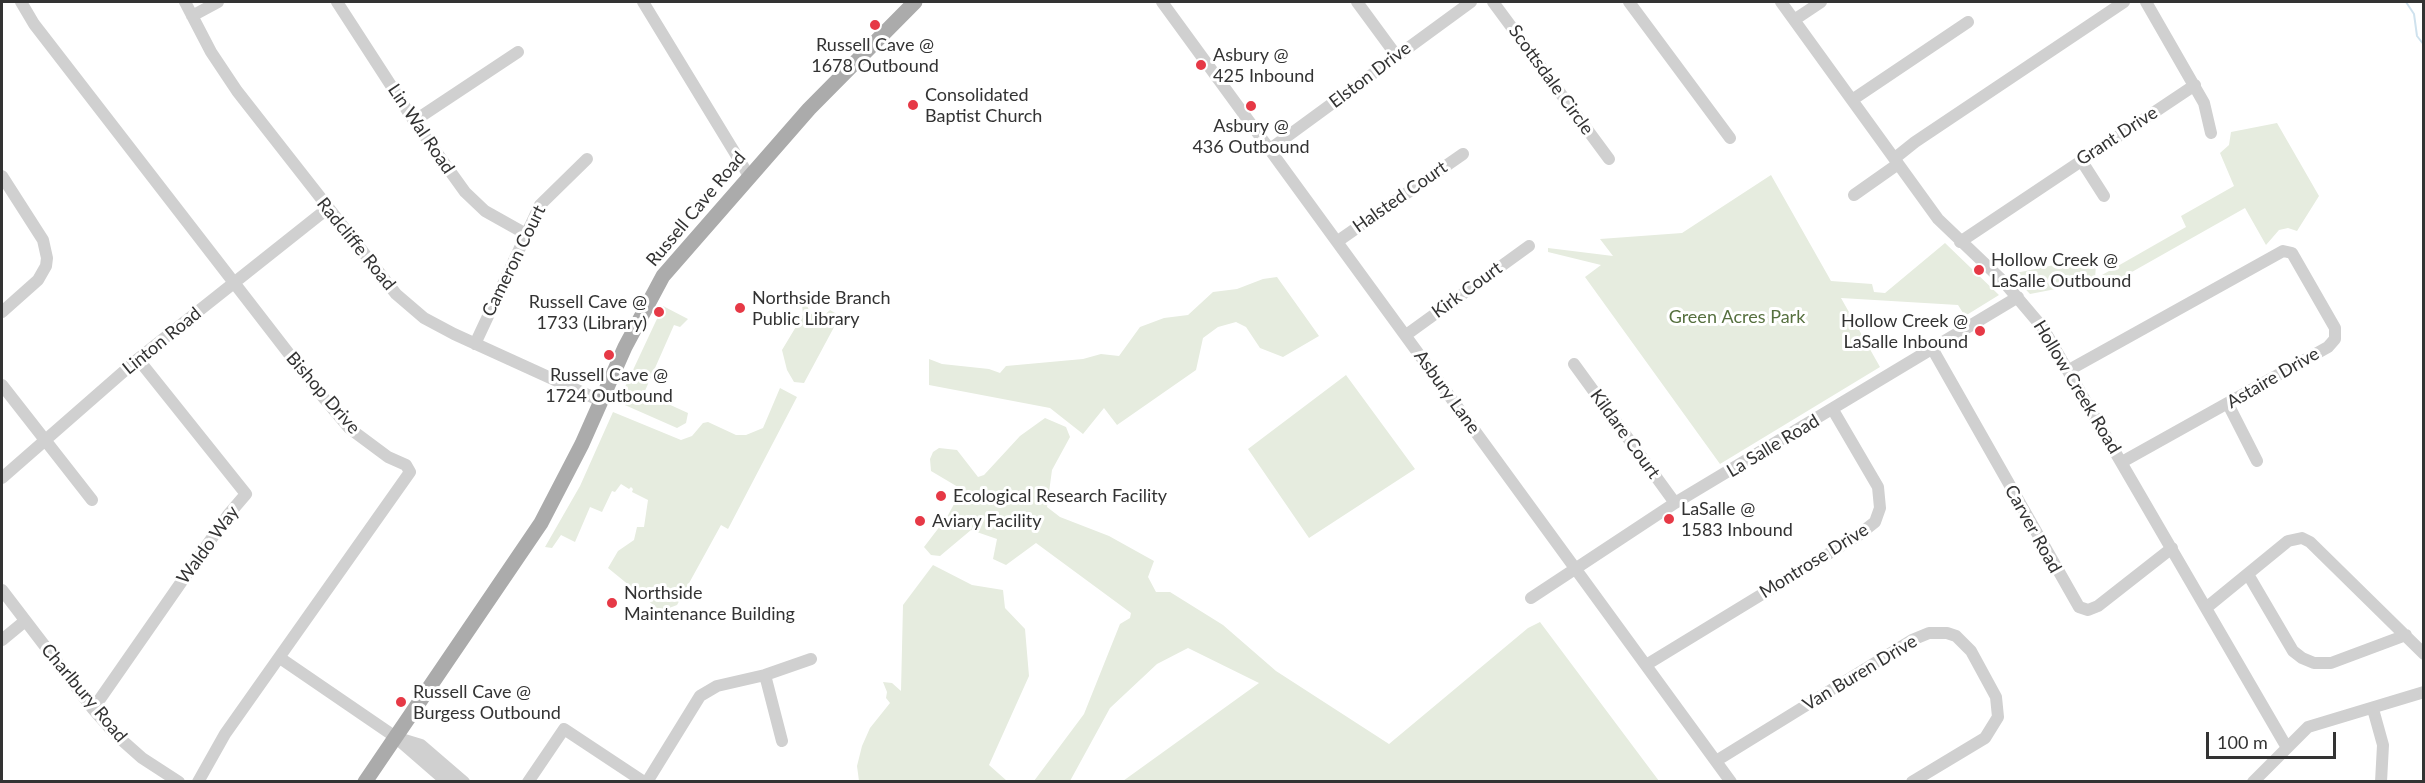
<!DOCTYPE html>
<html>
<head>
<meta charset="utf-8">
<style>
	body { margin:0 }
	#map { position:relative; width:2425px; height:783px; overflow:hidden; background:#fff; font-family:Lato,sans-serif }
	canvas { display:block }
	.frame { position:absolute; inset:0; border:3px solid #333; pointer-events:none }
	.scale { position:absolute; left:2206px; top:732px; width:130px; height:27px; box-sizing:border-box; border:3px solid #333; border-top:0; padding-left:8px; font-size:18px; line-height:21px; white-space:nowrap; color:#333; -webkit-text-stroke:4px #fff; paint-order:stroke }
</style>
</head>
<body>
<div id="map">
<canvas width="2425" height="783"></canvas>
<div class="frame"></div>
<div class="scale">100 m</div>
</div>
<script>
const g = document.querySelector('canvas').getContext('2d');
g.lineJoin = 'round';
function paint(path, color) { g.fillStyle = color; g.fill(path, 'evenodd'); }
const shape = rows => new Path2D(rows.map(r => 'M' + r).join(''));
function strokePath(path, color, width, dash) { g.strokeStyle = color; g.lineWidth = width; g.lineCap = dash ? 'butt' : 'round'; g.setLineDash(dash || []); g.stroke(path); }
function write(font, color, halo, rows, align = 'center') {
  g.font = font + ' Lato,sans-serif'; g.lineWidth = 6; g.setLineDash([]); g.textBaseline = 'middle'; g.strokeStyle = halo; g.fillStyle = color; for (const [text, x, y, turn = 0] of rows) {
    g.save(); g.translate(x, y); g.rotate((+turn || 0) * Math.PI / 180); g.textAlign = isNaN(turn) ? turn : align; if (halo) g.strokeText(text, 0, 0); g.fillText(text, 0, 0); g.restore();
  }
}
const green = shape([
	[2277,123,2319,196,2297,231,2288,228,2279,230,2266,245,2245,208,2100,290,2061,288,2030,294,2011,274,2059,264,2096,265,2095,279,2186,227,2181,216,2234,186,2220,153,2229,145,2231,132],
	[1771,175,1831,281,1872,284,1874,292,1885,293,1945,243,1999,295,1965,316,1958,305,1841,298,1880,367,1720,464,1585,277,1601,265,1548,252,1548,248,1613,256,1600,239,1682,233],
	[1277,277,1319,336,1283,357,1260,348,1246,327,1236,322,1218,327,1203,338,1196,370,1117,425,1104,408,1083,434,1050,408,929,385,929,359,942,364,989,369,1000,373,1006,366,1083,359,1101,354,1119,356,1140,327,1164,318,1188,315,1213,292,1237,289,1263,279],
	[805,300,810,313,821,318,830,310,840,316,804,383,794,382,787,370,782,350,803,315,802,304],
	[663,306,688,319,680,327,674,325,644,393,688,413,686,423,677,428,618,402],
	[1346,375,1415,469,1309,538,1248,449],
	[780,388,797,397,728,529,721,525,677,605,664,610,657,608,608,568,618,551,634,540,637,527,644,527,648,500,632,492,633,489,631,487,629,489,621,484,615,492,612,491,602,512,590,507,575,542,561,535,552,548,545,547,580,486,613,412,681,440,692,436,703,423,708,422,736,435,746,435,763,428],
	[1045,418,1066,427,1070,437,1052,470,1047,507,1060,517,1109,536,1154,561,1148,577,1156,592,1170,592,1223,625,1276,671,1389,744,1528,628,1540,622,1659,781,1123,781,1259,683,1188,648,1157,664,1110,708,1070,781,1034,781,1084,714,1120,624,1130,618,1131,613,1036,543,1006,565,993,559,997,539,971,530,940,556,931,555,924,547,947,517,959,495,958,487,931,471,930,459,933,452,939,448,957,450,978,477,984,475,1020,436],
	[933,565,972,585,1003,590,1005,608,1025,629,1029,676,989,765,1007,781,859,781,857,766,862,746,870,728,890,703,886,698,887,692,883,682,892,683,901,691,903,605]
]);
const stream = shape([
	[2406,2,2414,14,2417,36,2424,45]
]);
const minor = shape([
	[21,2,34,24,317,390,349,428,388,457,406,465,410,472,225,734,198,782],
	[185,2,211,52,237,91,396,294,424,318,454,334,601,401],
	[337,2,414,121,465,192,485,211,526,234],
	[643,2,749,176],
	[1162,2,1731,782],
	[1357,2,1396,55],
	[1493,2,1609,159],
	[1629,2,1730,138],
	[1781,2,1938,219,2004,282,2043,328,2286,746],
	[2146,2,2204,103,2211,133],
	[192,16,218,2],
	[1794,20,1821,2],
	[1852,100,1968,22],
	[414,121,518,52],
	[1270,149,1471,2],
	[1895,158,1915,142,2124,2],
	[2081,160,2104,196],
	[2,176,43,240,47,258,46,266,38,280,2,312],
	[1854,195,1898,164],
	[1338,241,1463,154],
	[1960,242,2195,85],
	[1406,335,1529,246],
	[475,344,540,205,587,159],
	[1933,350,2079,607,2088,610,2098,606,2172,548],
	[1574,364,1675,503],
	[2069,370,2283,251,2292,253,2335,328,2335,339,2328,347,2122,462],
	[2,385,92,500],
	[2228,404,2257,461],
	[2,478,138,359,327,209],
	[2249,576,2293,651,2302,658,2314,663,2331,663,2406,635],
	[2,590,93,709,115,734,142,758,179,782],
	[1531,598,1675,503,2018,297],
	[2206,608,2288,541,2302,538,2310,542,2424,654],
	[2,640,25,621],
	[280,658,394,736,447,782],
	[1646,665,1856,537,1875,522,1880,508,1878,487,1833,410],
	[765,675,782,741],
	[93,709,228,515,246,494,138,359],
	[2373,709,2383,745,2381,782],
	[398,738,421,745,464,782],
	[1716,761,1912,640,1929,633,1947,633,1956,636,1971,651,1996,697,1998,717,1985,738,1912,782],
	[528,782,564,729,644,782],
	[647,782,700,696,717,686,765,675,811,659],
	[2253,782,2308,727,2424,692]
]);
const major = shape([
	[365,782,541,523,582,444,625,347,663,276,809,109,915,2]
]);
const markers = [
	[875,25,6,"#e63946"],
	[1201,65,6,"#e63946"],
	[913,105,6,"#e63946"],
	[1251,106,6,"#e63946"],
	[1979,270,6,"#e63946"],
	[740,308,6,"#e63946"],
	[659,312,6,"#e63946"],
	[1980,331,6,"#e63946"],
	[609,355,6,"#e63946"],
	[941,496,6,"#e63946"],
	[1669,519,6,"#e63946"],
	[920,521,6,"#e63946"],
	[612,603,6,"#e63946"],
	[401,702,6,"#e63946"]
];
const poiNames = [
	["Russell Cave @",875,45,"center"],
	["1678 Outbound",875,66,"center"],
	["Asbury @",1213,55],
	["425 Inbound",1213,76],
	["Consolidated",925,95],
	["Baptist Church",925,116],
	["Asbury @",1251,126,"center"],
	["436 Outbound",1251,147,"center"],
	["Hollow Creek @",1991,260],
	["LaSalle Outbound",1991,281],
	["Northside Branch",752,298],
	["Public Library",752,319],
	["Russell Cave @",647,302,"right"],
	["1733 (Library)",647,323,"right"],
	["Hollow Creek @",1968,321,"right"],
	["LaSalle Inbound",1968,342,"right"],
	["Russell Cave @",609,375,"center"],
	["1724 Outbound",609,396,"center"],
	["Ecological Research Facility",953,496],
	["LaSalle @",1681,509],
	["1583 Inbound",1681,530],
	["Aviary Facility",932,521],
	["Northside",624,593],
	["Maintenance Building",624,614],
	["Russell Cave @",413,692],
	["Burgess Outbound",413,713]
];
const streetNames = [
	["Elston Drive",1370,75,-37],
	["Scottsdale Circle",1551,80,54],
	["Lin Wal Road",421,129,56],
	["Grant Drive",2117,136,-33],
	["Halsted Court",1400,197,-35],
	["Russell Cave Road",696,209,-50],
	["Radcliffe Road",356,244,51],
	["Cameron Court",514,261,-64],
	["Kirk Court",1467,290,-36],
	["Linton Road",162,341,-39],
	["Astaire Drive",2273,378,-30],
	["Hollow Creek Road",2077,387,59],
	["Asbury Lane",1447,392,54],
	["Bishop Drive",323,393,49],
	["Kildare Court",1625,434,54],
	["La Salle Road",1773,446,-31],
	["Carver Road",2033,529,61],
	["Waldo Way",208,545,-54],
	["Montrose Drive",1814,561,-32],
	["Van Buren Drive",1860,673,-31],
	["Charlbury Road",84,693,50]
];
const parkNames = [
	["Green Acres Park",1737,317]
];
paint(green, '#e6ecdf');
strokePath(stream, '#cfe2ee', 2);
strokePath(minor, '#d0d0d0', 12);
strokePath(major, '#ababab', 15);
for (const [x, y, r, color] of markers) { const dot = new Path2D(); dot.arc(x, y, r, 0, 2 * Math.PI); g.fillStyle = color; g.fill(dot); strokePath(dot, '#fff', 2); }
write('18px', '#333', '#fff', poiNames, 'left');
write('18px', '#333', '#fff', streetNames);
write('18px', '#56703f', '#fff', parkNames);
</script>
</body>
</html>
